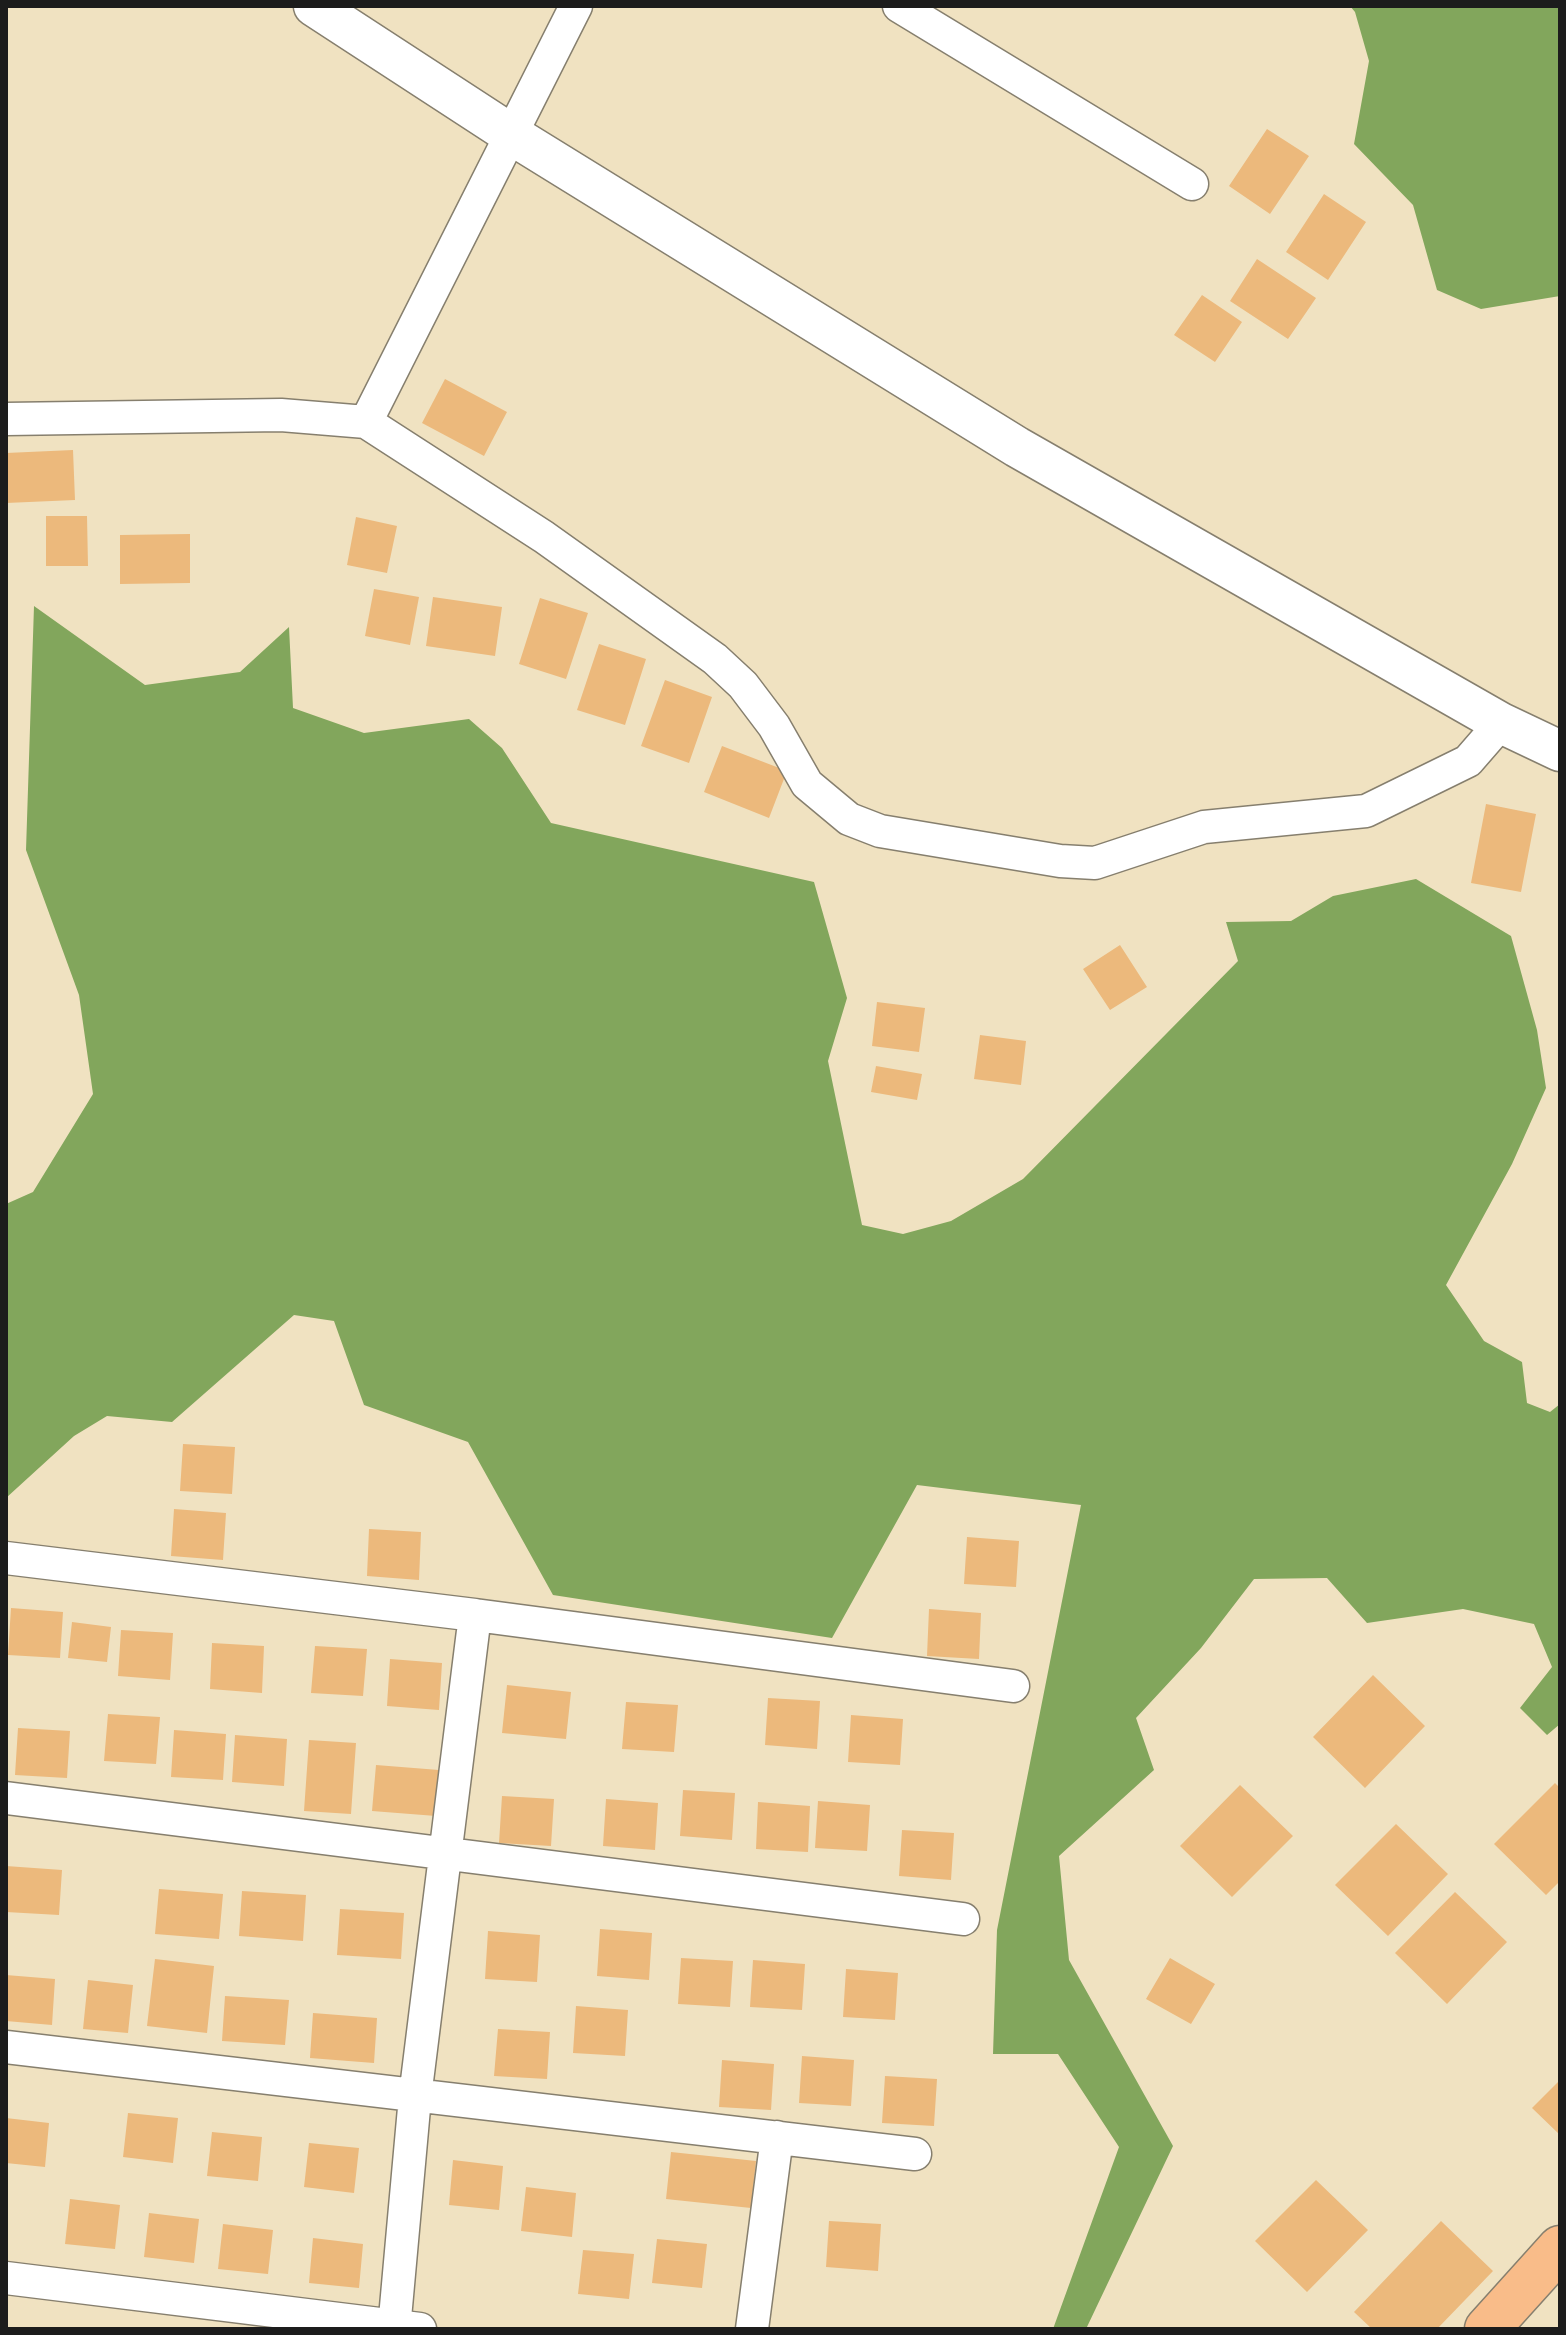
<!DOCTYPE html>
<html>
<head>
<meta charset="utf-8">
<style>
	body { margin:0 }
	#map { position:relative; width:1566px; height:2335px; overflow:hidden; background:#f0e2c1; font-family:Kalam,sans-serif }
	canvas { display:block }
	.frame { position:absolute; inset:0; border:8px solid #1c1c1c; pointer-events:none }
</style>
</head>
<body>
<div id="map">
<canvas width="1566" height="2335"></canvas>
<div class="frame"></div>
</div>
<script>
const g = document.querySelector('canvas').getContext('2d');
g.lineJoin = 'round';
function paint(path, color) { g.fillStyle = color; g.fill(path, 'evenodd'); }
const shape = rows => new Path2D(rows.map(r => 'M' + r).join(''));
function strokePath(path, color, width, dash) { g.strokeStyle = color; g.lineWidth = width; g.lineCap = dash ? 'butt' : 'round'; g.setLineDash(dash || []); g.stroke(path); }
const forest = shape([
	[1350,6,1560,6,1560,296,1481,309,1437,290,1413,205,1354,144,1369,61,1355,12],
	[34,606,145,685,240,672,289,627,293,708,364,733,469,719,502,748,551,823,814,882,847,998,828,1061,862,1225,903,1234,951,1221,1023,1179,1238,961,1226,922,1291,921,1333,896,1416,879,1511,936,1537,1030,1546,1088,1512,1164,1446,1285,1484,1341,1522,1362,1527,1403,1550,1412,1560,1404,1560,1724,1547,1735,1520,1708,1552,1667,1534,1624,1463,1609,1367,1623,1327,1578,1254,1579,1201,1648,1136,1718,1154,1770,1059,1856,1069,1960,1173,2146,1086,2329,1053,2329,1119,2147,1058,2054,993,2054,997,1930,1081,1505,917,1485,832,1638,553,1595,468,1442,364,1405,334,1321,294,1315,172,1422,107,1416,74,1436,6,1498,6,1204,33,1192,93,1094,79,995,26,850]
]);
const building = shape([
	[1267,129,1309,156,1270,214,1229,186],
	[1324,194,1366,222,1328,280,1286,252],
	[1257,259,1316,298,1288,339,1230,301],
	[1202,295,1242,322,1215,362,1174,335],
	[445,379,507,412,484,456,422,423],
	[73,450,75,500,6,503,6,453],
	[46,516,87,516,88,566,46,566],
	[356,517,397,526,387,573,347,565],
	[190,534,190,583,120,584,120,535],
	[374,589,419,597,410,645,365,636],
	[433,597,502,607,495,656,426,646],
	[540,598,588,613,566,679,519,664],
	[599,644,646,659,625,725,577,710],
	[665,680,712,697,689,763,641,746],
	[722,746,787,771,769,818,704,792],
	[1486,804,1536,814,1521,892,1471,883],
	[1120,945,1147,987,1110,1010,1083,969],
	[877,1002,925,1008,919,1052,872,1046],
	[980,1035,1026,1041,1021,1085,974,1079],
	[876,1066,922,1074,917,1100,871,1092],
	[183,1444,235,1447,232,1494,180,1491],
	[174,1509,226,1513,223,1560,171,1556],
	[369,1529,421,1532,419,1580,367,1576],
	[967,1537,1019,1541,1016,1587,964,1584],
	[11,1608,63,1612,60,1658,8,1655],
	[929,1609,981,1613,979,1659,927,1656],
	[72,1622,111,1627,107,1662,68,1658],
	[121,1630,173,1633,170,1680,118,1676],
	[212,1643,264,1646,262,1693,210,1689],
	[315,1646,367,1649,363,1696,311,1693],
	[390,1659,442,1663,439,1710,387,1706],
	[1373,1675,1425,1726,1365,1788,1313,1737],
	[507,1685,571,1692,566,1739,502,1733],
	[768,1698,820,1701,817,1749,765,1745],
	[626,1702,678,1705,674,1752,622,1749],
	[108,1714,160,1717,156,1764,104,1761],
	[851,1715,903,1719,900,1765,848,1762],
	[18,1728,70,1731,67,1778,15,1775],
	[174,1730,226,1734,223,1780,171,1777],
	[235,1735,287,1739,284,1786,232,1782],
	[309,1740,356,1743,351,1814,304,1811],
	[376,1765,439,1770,436,1816,372,1811],
	[1555,1783,1560,1788,1560,1881,1546,1895,1494,1844],
	[1240,1785,1293,1836,1232,1897,1180,1846],
	[683,1790,735,1793,732,1840,680,1836],
	[502,1796,554,1799,551,1846,499,1843],
	[606,1799,658,1803,655,1850,603,1846],
	[818,1801,870,1805,867,1851,815,1848],
	[758,1802,810,1806,808,1852,756,1849],
	[1396,1824,1448,1874,1388,1936,1335,1885],
	[902,1830,954,1833,951,1880,899,1876],
	[6,1866,62,1870,59,1915,6,1912],
	[159,1889,223,1894,219,1939,155,1934],
	[242,1891,306,1895,303,1941,239,1936],
	[1455,1892,1507,1942,1447,2004,1395,1953],
	[340,1909,404,1913,401,1959,337,1955],
	[600,1929,652,1933,649,1980,597,1976],
	[488,1931,540,1935,537,1982,485,1979],
	[681,1958,733,1961,730,2007,678,2004],
	[1170,1958,1215,1984,1191,2024,1146,1999],
	[155,1959,214,1966,207,2033,147,2026],
	[753,1960,805,1964,802,2010,750,2007],
	[846,1969,898,1973,895,2020,843,2017],
	[6,1975,55,1979,52,2025,6,2021],
	[88,1980,133,1985,128,2033,83,2029],
	[225,1996,289,2000,285,2045,222,2041],
	[576,2006,628,2010,625,2056,573,2053],
	[313,2013,377,2018,374,2063,310,2058],
	[498,2029,550,2032,547,2079,494,2076],
	[802,2056,854,2060,851,2106,799,2103],
	[722,2060,774,2064,771,2110,719,2107],
	[885,2076,937,2079,934,2126,882,2123],
	[1560,2080,1560,2135,1532,2108],
	[128,2113,178,2118,173,2163,123,2157],
	[6,2118,49,2123,45,2167,6,2163],
	[212,2132,262,2137,258,2181,207,2176],
	[309,2143,359,2148,354,2193,304,2187],
	[671,2152,756,2161,751,2208,666,2199],
	[453,2160,503,2166,499,2210,449,2205],
	[1316,2180,1368,2230,1307,2292,1255,2241],
	[526,2187,576,2193,572,2237,521,2231],
	[70,2199,120,2205,115,2249,65,2244],
	[149,2213,199,2219,194,2263,144,2257],
	[829,2221,881,2224,878,2271,826,2267],
	[1441,2221,1493,2271,1437,2329,1372,2329,1354,2312],
	[223,2224,273,2230,268,2274,218,2269],
	[313,2238,363,2244,359,2288,309,2283],
	[657,2239,707,2244,702,2288,652,2283],
	[583,2250,634,2254,629,2299,578,2294]
]);
const minor = shape([
	[899,6,1192,184],
	[6,419,281,415,366,422,544,537,715,659,743,685,774,726,807,784,849,819,880,831,1060,861,1095,863,1204,827,1366,811,1468,761,1501,723],
	[366,422,576,6],
	[6,1558,475,1615,415,2097,394,2329],
	[475,1615,1013,1686],
	[6,1798,963,1919],
	[6,2047,915,2154],
	[6,2278,420,2329],
	[752,2329,777,2137]
]);
const tertiary = shape([
	[314,6,512,135,1017,447,1501,723,1560,751]
]);
const trunk = shape([
	[1487,2329,1560,2248]
]);
paint(forest, '#82a65c');
paint(building, '#ecb97c');
strokePath(minor, '#867f6e', 35);
strokePath(tertiary, '#867f6e', 43);
strokePath(trunk, '#867f6e', 47);
strokePath(minor, '#fff', 32);
strokePath(tertiary, '#fff', 40);
strokePath(trunk, '#f9bc89', 44);
</script>
</body>
</html>
